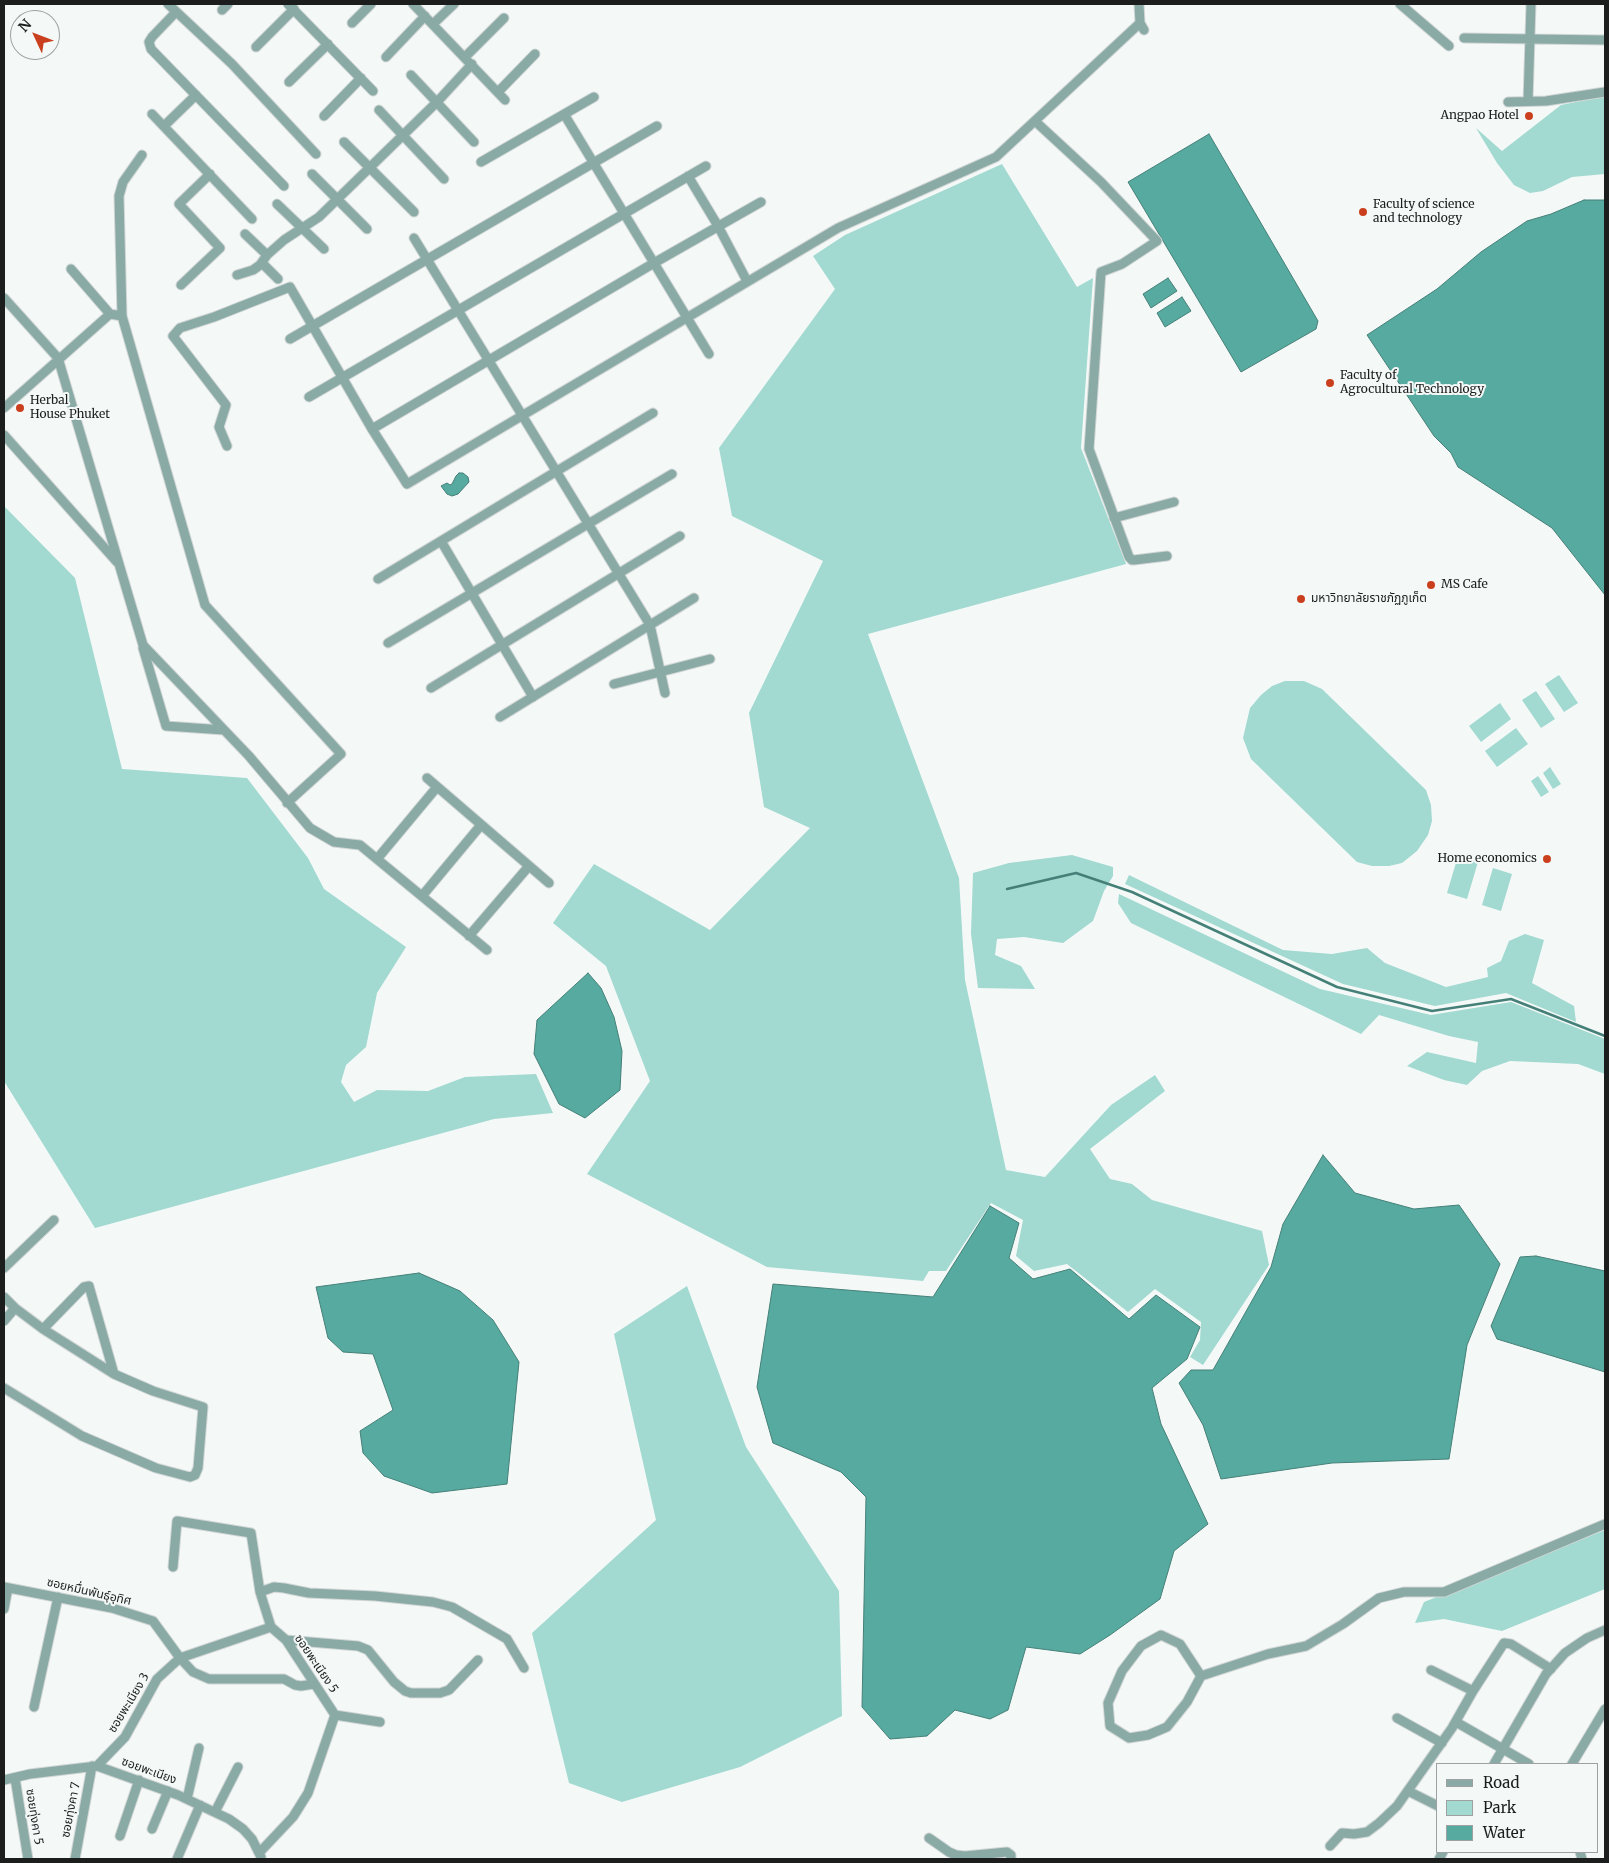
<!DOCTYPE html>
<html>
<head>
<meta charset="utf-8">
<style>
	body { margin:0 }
	#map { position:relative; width:1609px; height:1863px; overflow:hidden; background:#f4f9f8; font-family:Merriweather,serif }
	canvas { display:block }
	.frame { position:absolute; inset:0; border:5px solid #1c1e1e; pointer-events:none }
	.legend { position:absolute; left:1436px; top:1763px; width:162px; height:90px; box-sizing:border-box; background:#f4f9f8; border:1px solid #9ea1a1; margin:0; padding:6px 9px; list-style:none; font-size:15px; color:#1c1e1e }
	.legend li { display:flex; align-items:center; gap:10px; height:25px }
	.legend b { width:25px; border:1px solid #9ea1a1 }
	.north { position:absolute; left:10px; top:10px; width:50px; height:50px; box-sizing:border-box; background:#f4f9f8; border:1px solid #9ea1a1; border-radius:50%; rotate:313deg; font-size:14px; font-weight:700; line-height:20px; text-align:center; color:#1c1e1e }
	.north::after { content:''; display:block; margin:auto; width:18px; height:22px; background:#ca401f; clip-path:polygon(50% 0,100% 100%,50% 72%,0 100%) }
</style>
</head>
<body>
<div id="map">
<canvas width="1609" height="1863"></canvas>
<div class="frame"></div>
<ul class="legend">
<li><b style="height:6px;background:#89aaa5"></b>Road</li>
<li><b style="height:14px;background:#a2d9d0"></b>Park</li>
<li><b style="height:14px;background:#56aa9f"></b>Water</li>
</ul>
<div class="north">N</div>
</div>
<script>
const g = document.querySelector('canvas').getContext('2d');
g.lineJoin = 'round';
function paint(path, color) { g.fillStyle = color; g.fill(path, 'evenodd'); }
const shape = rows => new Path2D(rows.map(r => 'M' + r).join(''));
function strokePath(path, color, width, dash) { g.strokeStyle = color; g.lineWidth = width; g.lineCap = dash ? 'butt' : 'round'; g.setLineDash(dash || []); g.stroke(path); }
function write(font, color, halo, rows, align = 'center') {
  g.font = font + ' Merriweather,"Noto Sans Thai",serif'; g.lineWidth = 4; g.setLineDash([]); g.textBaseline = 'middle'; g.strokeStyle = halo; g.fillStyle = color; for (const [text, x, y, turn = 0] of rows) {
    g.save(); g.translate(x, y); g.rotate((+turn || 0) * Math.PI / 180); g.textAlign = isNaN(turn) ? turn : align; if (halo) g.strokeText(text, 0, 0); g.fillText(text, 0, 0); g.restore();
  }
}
const green = shape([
	[1605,96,1605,174,1572,177,1543,191,1530,193,1514,185,1497,163,1476,128,1502,151,1561,105],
	[1002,164,1077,287,1093,278,1081,448,1126,564,868,634,959,878,965,980,1006,1170,1045,1177,1111,1105,1155,1075,1165,1091,1090,1149,1110,1179,1132,1184,1152,1200,1262,1231,1269,1265,1203,1365,1190,1357,1200,1340,1201,1322,1155,1289,1128,1312,1067,1264,1034,1271,1016,1256,1023,1220,991,1203,946,1271,929,1271,923,1281,767,1267,587,1174,650,1081,606,966,553,923,594,864,710,930,810,828,764,807,749,713,823,561,732,516,719,448,835,289,813,256,845,235],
	[4,506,75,578,122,769,247,778,308,858,324,889,406,947,377,993,366,1047,346,1065,341,1082,354,1102,377,1090,428,1091,465,1077,536,1074,553,1113,494,1119,95,1228,4,1081],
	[1559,675,1578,703,1564,712,1545,684],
	[1285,681,1304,681,1322,689,1426,790,1431,805,1432,821,1428,835,1417,851,1402,863,1389,866,1372,866,1357,862,1251,759,1243,738,1250,708,1261,695,1272,686],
	[1536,691,1555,719,1541,728,1522,700],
	[1500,703,1511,719,1481,742,1469,726],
	[1516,728,1528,744,1497,767,1485,751],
	[1550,767,1561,784,1553,789,1543,773],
	[1538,776,1549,792,1541,797,1531,781],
	[1072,855,1113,867,1113,876,1104,891,1093,921,1063,943,1024,937,997,939,995,955,1021,966,1035,989,978,988,971,934,973,873,1009,863],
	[1458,856,1478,862,1467,899,1447,893],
	[1493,868,1512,874,1501,911,1482,905],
	[1129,875,1283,950,1332,954,1367,948,1385,963,1446,987,1488,977,1487,968,1501,961,1509,941,1525,934,1544,940,1532,983,1574,1006,1576,1022,1506,993,1435,1006,1343,984,1125,884],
	[1119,894,1320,989,1431,1015,1511,1002,1605,1039,1605,1074,1578,1064,1510,1061,1482,1071,1467,1085,1444,1080,1407,1066,1427,1052,1476,1063,1478,1042,1449,1036,1379,1015,1361,1034,1131,923,1118,903],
	[687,1286,746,1447,839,1591,842,1716,740,1767,622,1802,569,1783,532,1633,656,1520,614,1334],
	[1605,1530,1605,1589,1502,1631,1444,1619,1415,1623,1424,1602]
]);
const water = shape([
	[1209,134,1318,321,1316,329,1241,372,1128,182,1209,134],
	[1584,200,1605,200,1605,595,1552,528,1458,467,1451,453,1434,436,1367,335,1437,289,1481,252,1527,221,1551,214,1584,200],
	[1168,278,1177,291,1151,308,1143,294,1168,278],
	[1182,297,1191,311,1165,327,1157,313,1182,297],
	[459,473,463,473,468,477,469,482,458,494,452,496,447,494,441,486,447,483,450,485,452,484,456,476,459,473],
	[588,973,601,988,614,1017,622,1051,620,1090,585,1118,559,1104,534,1054,537,1020,588,973],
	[1323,1155,1355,1193,1414,1209,1459,1205,1500,1264,1467,1345,1449,1459,1332,1463,1221,1479,1203,1425,1179,1383,1191,1370,1213,1370,1271,1267,1283,1224,1323,1155],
	[990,1206,1019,1223,1009,1258,1033,1279,1070,1269,1129,1319,1156,1295,1200,1327,1187,1359,1152,1388,1161,1424,1208,1524,1174,1551,1160,1599,1110,1635,1080,1654,1026,1647,1008,1710,990,1719,955,1710,927,1736,890,1739,862,1707,866,1497,841,1472,773,1443,757,1387,773,1284,933,1297,990,1206],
	[1536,1256,1605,1271,1605,1372,1497,1339,1491,1326,1520,1257,1536,1256],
	[419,1273,460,1291,493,1320,519,1362,507,1484,432,1493,384,1476,363,1453,360,1431,393,1410,373,1354,343,1352,328,1338,316,1287,419,1273]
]);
const stream = shape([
	[1007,889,1076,873,1132,892,1337,987,1432,1011,1511,999,1605,1036]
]);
const street = shape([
	[168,4,232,64,316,154],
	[288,4,373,91],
	[413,4,505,100],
	[1139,4,1140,23,1144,30],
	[1400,4,1449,46],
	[222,10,228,4],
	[176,12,152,37,149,42,151,49,284,186],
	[352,23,371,4],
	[433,24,454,4],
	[1464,38,1605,40],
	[256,47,294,9],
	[386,57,425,16],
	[465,57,504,18],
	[411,75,474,142],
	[289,82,328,44],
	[498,92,535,54],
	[1528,101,1531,4],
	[1508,102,1546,101,1605,92],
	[379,110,444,179],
	[152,114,252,219],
	[564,114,709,354],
	[324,116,361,78],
	[1036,122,1101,182,1157,241,1122,264,1101,272,1089,449,1129,557,1132,560,1134,560,1167,556],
	[164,126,196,95],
	[344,142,414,212],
	[142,155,123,182,119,196,122,316,205,605,341,754,287,803],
	[481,162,594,97],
	[312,174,367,229],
	[688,176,718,226,747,281],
	[277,204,324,249],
	[245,234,267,255],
	[414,238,650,625,665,693],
	[262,263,278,279],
	[71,269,110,314],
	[237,275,253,270,260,265,267,255,284,240,319,217,437,102,472,64],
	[181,285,220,248,179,204,210,174],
	[4,298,58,358,143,645,249,756,310,828,334,842,360,845,487,950],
	[290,339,657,126],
	[309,397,706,166],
	[4,408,110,314,122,316],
	[372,429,654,263,761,202],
	[4,435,117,562],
	[227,446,219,427,226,405,173,336,180,328,214,317,290,287,372,429,407,484,838,228,996,157,1140,23],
	[1114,518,1174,502],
	[441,541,533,697],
	[378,579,653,413],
	[388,643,672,474],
	[143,648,166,726,224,730],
	[614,684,710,659],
	[431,688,680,536],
	[500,717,694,598],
	[427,778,549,883],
	[377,859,437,787],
	[422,896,481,825],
	[469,936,529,866],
	[4,1268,54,1220],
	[4,1297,15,1308,43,1329,114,1374,153,1391,203,1407,198,1468,195,1475,190,1477,156,1468,82,1436,4,1388],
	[4,1321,15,1308],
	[43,1329,84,1287,89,1286,114,1374],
	[173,1567,177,1521,251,1533,260,1592,271,1627,286,1640,335,1715,308,1793,293,1817,259,1853],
	[4,1587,112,1608,153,1621,180,1658,193,1672,209,1679,284,1679,295,1685,301,1686,314,1684],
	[260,1592,274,1587,284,1588,309,1593,375,1596,433,1602,452,1607,507,1639,524,1668],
	[4,1609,8,1588],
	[286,1640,358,1646,368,1650,394,1682,405,1691,411,1693,440,1693,449,1690,478,1660],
	[1431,1670,1473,1691],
	[1201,1676,1180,1644,1161,1635,1141,1646,1122,1671,1108,1703,1110,1726,1129,1738,1148,1735,1167,1727,1187,1702,1201,1676,1268,1654,1306,1646,1343,1624,1379,1598,1404,1592,1444,1592,1605,1524],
	[34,1707,58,1597],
	[335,1715,380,1722],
	[1397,1718,1442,1743],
	[1456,1722,1529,1764],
	[1494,1764,1546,1674,1565,1653,1587,1638,1605,1630],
	[1572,1764,1605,1709],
	[97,1766,125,1737,157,1679,180,1658,271,1627],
	[15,1778,28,1859],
	[4,1780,30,1774,97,1766,178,1795,229,1819,243,1829,252,1839,261,1857],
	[1408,1791,1438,1806],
	[187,1799,199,1748],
	[215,1812,238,1767],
	[152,1829,168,1791],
	[120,1836,139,1780],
	[929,1838,949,1852,956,1855,965,1856,1007,1852,1011,1855,1011,1859],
	[1330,1846,1342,1833,1354,1834,1367,1832,1379,1823,1397,1806,1452,1728,1473,1691,1504,1643,1511,1644,1551,1669],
	[1580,1852,1582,1859],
	[75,1859,92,1766],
	[177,1859,200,1805],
	[1439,1859,1443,1852]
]);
const markers = [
	[1529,116,5,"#ca401f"],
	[1363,212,5,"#ca401f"],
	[1330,383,5,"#ca401f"],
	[20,408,5,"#ca401f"],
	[1431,585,5,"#ca401f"],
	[1301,599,5,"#ca401f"],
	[1547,859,5,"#ca401f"]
];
const poiNames = [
	["Angpao Hotel",1519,116,"right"],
	["Faculty of science",1373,205],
	["and technology",1373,219],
	["Faculty of",1340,376],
	["Agrocultural Technology",1340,390],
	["Herbal",30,401],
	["House Phuket",30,415],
	["MS Cafe",1441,585],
	["มหาวิทยาลัยราชภัฏภูเก็ต",1311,599],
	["Home economics",1537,859,"right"]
];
const streetNames = [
	["ซอยหมื่นพันธุ์อุทิศ",89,1592,13],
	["ซอยพะเนียง 5",316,1664,56],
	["ซอยพะเนียง 3",129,1703,-59],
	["ซอยพะเนียง",149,1771,20],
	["ซอยทุ่งคา 7",71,1810,-79],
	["ซอยทุ่งคา 5",34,1817,81]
];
paint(green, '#a2d9d0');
paint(water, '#56aa9f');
strokePath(water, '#458078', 1);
strokePath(stream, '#458078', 2.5);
strokePath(street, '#d1d6d5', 11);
strokePath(street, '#89aaa5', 9);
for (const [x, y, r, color] of markers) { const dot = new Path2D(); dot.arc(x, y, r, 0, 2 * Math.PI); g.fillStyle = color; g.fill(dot); strokePath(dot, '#f4f9f8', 2); }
write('12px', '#1c1e1e', '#f4f9f8', poiNames, 'left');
write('12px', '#1c1e1e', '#f4f9f8', streetNames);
</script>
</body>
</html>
